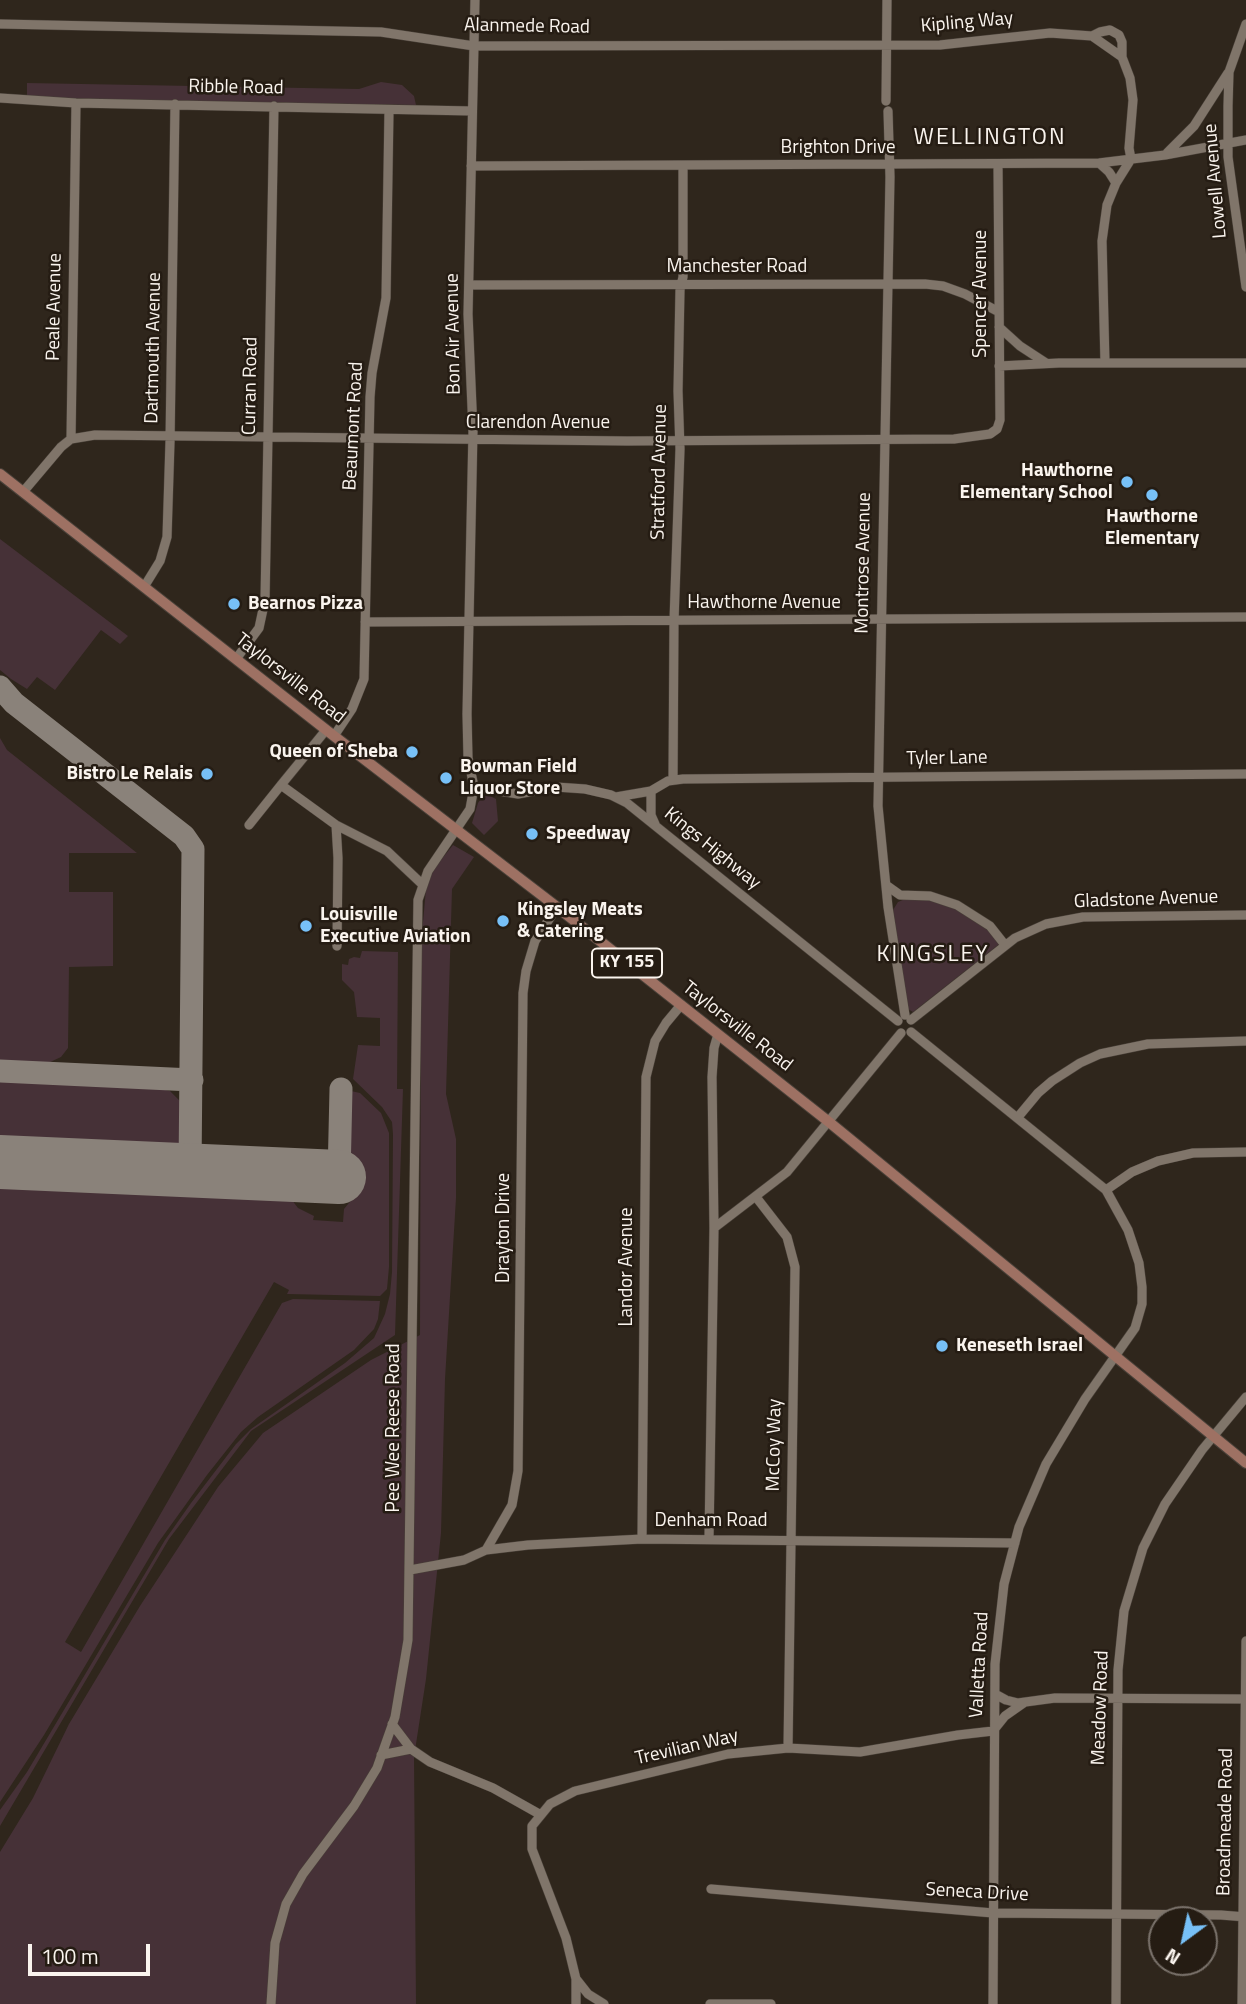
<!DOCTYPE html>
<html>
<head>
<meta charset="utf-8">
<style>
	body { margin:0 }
	#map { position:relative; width:1246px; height:2004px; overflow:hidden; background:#2f261c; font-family:"Titillium Web",sans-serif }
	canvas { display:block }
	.north { position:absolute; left:1148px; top:1906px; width:70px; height:70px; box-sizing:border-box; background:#251c13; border:2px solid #7a726b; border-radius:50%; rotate:213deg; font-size:19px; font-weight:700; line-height:28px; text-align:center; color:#faf4ee }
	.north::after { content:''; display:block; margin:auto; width:24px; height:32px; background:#77c0f7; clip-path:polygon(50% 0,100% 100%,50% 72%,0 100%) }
	.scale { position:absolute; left:28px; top:1944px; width:122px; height:32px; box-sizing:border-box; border:4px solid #faf4ee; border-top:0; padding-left:9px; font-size:21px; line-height:24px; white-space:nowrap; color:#faf4ee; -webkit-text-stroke:5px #251c13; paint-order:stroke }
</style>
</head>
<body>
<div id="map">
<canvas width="1246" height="2004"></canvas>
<div class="north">N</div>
<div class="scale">100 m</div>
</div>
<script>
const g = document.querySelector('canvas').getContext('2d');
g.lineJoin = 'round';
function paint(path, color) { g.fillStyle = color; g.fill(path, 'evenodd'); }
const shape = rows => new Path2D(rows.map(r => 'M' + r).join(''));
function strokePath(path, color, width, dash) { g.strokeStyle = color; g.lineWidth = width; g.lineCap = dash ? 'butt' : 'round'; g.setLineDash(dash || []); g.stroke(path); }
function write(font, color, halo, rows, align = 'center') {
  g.font = font + ' "Titillium Web",sans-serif'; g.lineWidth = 5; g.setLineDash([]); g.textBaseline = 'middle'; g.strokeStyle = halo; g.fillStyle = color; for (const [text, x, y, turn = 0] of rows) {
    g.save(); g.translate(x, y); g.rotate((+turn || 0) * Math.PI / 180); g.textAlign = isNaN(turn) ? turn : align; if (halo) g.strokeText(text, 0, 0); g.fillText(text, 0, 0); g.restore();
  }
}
const green = shape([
	[381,82,402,85,414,96,416,105,102,100,27,96,27,83,359,89],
	[0,539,128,636,120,644,101,630,55,690,37,677,27,689,11,679,0,670],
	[0,738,7,750,137,853,69,853,69,892,113,892,113,966,69,967,68,1048,61,1057,48,1063,0,1061],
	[488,795,496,799,498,821,484,835,472,823,478,803,483,796],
	[453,845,474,857,452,889,446,1094,456,1139,456,1198,445,1379,441,1533,426,1679,414,1757,416,2004,0,2004,0,1852,33,1798,69,1724,140,1606,218,1487,263,1433,371,1360,420,1335,421,945,427,877],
	[905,899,926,899,955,907,981,924,998,941,998,945,913,1012,908,1009,893,910,898,902],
	[362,951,398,952,397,1089,403,1089,395,1335,251,1431,169,1539,0,1826,0,1810,27,1772,165,1540,191,1503,236,1444,251,1429,345,1363,374,1338,385,1314,390,1294,392,1272,393,1134,392,1122,382,1107,353,1079,358,1045,380,1046,380,1018,357,1017,354,992,342,980,342,964,348,965,349,959,354,957,360,958],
	[0,1080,152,1087,170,1091,181,1102,184,1111,181,1141,176,1150,158,1157,0,1150],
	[351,1091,360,1093,381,1113,389,1133,389,1267,387,1289,380,1296,287,1294,289,1290,274,1282,65,1642,81,1652,282,1303,293,1299,380,1301,378,1319,374,1329,354,1350,258,1417,241,1432,207,1475,158,1543,44,1735,0,1802,0,1179,285,1191,298,1208,314,1216,313,1220,343,1222,344,1209,353,1198,358,1181,357,1169,347,1152]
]);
const taxiway = shape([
	[0,687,14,703,184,836,193,849,190,1170],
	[0,1071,192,1080],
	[339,1177,341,1089]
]);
const runway = shape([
	[0,1162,339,1177]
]);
const minor = shape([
	[0,24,381,32,474,46,940,45,1050,33,1092,36,1100,32,1110,30,1119,35,1122,42,1122,57,1130,78,1133,100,1129,148,1131,159,1116,183],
	[1246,24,1229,72,1228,106,1228,157,1246,287],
	[1092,36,1122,57],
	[0,98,76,103,472,111],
	[886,101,887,0],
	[888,111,890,177,878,806,888,907,905,1015],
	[1167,153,1194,126,1228,73],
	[1099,163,1109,172,1116,183,1107,205,1102,241,1105,363],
	[471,166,1099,163,1165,155,1246,140],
	[469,285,925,284,943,286,965,294,999,312],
	[999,327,1020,346,1046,363],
	[999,366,1059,363,1246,363],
	[71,439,76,103],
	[23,492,61,447,71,439,95,435,627,441,954,439,990,434,997,429,1000,420,998,164],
	[144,587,160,561,167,537,170,442,175,104],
	[365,622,1246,617],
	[236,659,259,628,265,600,274,106],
	[334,736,352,709,364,679,370,397,372,373,386,298,389,111],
	[673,780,674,621,680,449,678,391,680,290,683,277,683,166],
	[281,785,326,730],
	[474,787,518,794,556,787,585,789,611,795,627,803,898,1021],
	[651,791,651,815,655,824],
	[616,797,651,791,668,781,683,779,1246,774],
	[249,825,281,785,336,825,387,851,422,884],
	[336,825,338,858,337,946],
	[886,885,900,895,930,896,957,905,990,926,1005,945],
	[911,1020,1015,938,1046,924,1083,917,1246,915],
	[911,1032,1106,1190,1128,1230,1139,1263,1142,1287,1142,1304,1135,1328,1085,1399,1046,1464,1019,1527,1004,1584,995,1664,993,2004],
	[1018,1117,1038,1093,1052,1081,1080,1063,1100,1054,1148,1044,1246,1041],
	[1106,1190,1132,1172,1158,1161,1193,1153,1246,1152],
	[756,1197,787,1237,795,1267,788,1748],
	[714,1228,787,1172,901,1033],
	[709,1538,714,1228,712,1077,714,1048,718,1034],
	[642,1539,646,1077,655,1041,666,1023,681,1005],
	[486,1550,512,1505,518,1471,523,993,526,971,535,941,557,907],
	[410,1570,464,1560,486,1550,528,1545,642,1539,1015,1543],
	[995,1694,1006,1700,1018,1703,1055,1698,1246,1699],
	[392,1724,411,1749,430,1762,493,1788,541,1815],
	[381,1755,411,1749],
	[711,1889,993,1913,1221,1915,1246,1917],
	[577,1980,588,1994,604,2004],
	[271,2004,275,1943,286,1904,303,1874,354,1806,377,1768,395,1717,408,1640,418,900,428,871,470,809,474,787,468,758,467,714,473,431,468,314,475,0],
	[576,2004,576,1979,566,1938,532,1849,532,1826,550,1804,575,1791,728,1754,788,1748,860,1752,958,1735,993,1731,1005,1716,1025,1702],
	[710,2004,771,2004],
	[1116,2004,1118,1670,1124,1611,1143,1548,1165,1504,1202,1450,1246,1397],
	[1242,2004,1246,1641]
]);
const major = shape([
	[0,474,334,736,557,907,829,1122,1246,1463]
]);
const markers = [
	[1127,482,7,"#77c0f7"],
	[1152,495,7,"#77c0f7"],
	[234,604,7,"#77c0f7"],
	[412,752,7,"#77c0f7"],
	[207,774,7,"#77c0f7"],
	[446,778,7,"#77c0f7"],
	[532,834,7,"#77c0f7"],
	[503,921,7,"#77c0f7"],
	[306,926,7,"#77c0f7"],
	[942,1346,7,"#77c0f7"]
];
const shields = [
	[627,963,70]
];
const shieldNames = [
	["KY 155",627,963]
];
const streetNames = [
	["Kipling Way",967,23,-5],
	["Alanmede Road",527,27,1],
	["Ribble Road",236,88,1],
	["Brighton Drive",838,148],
	["Lowell Avenue",1216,181,-95],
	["Manchester Road",737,267],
	["Spencer Avenue",981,294,-90],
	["Peale Avenue",55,307,-89],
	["Bon Air Avenue",454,334,-91],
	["Dartmouth Avenue",154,348,-89],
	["Curran Road",251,386,-89],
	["Clarendon Avenue",538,423],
	["Beaumont Road",354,426,-87],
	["Stratford Avenue",660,472,-89],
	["Montrose Avenue",864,563,-89],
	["Hawthorne Avenue",764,603],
	["Taylorsville Road",290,679,38],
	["Tyler Lane",947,759,-1],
	["Kings Highway",712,849,39],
	["Gladstone Avenue",1146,900,-2],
	["Taylorsville Road",737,1027,38],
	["Drayton Drive",504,1228,-90],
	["Landor Avenue",627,1267,-90],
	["Pee Wee Reese Road",394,1428,-90],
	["McCoy Way",775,1445,-89],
	["Denham Road",711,1521],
	["Valletta Road",980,1665,-87],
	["Meadow Road",1101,1708,-88],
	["Trevilian Way",687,1748,-13],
	["Broadmeade Road",1226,1822,-89],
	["Seneca Drive",977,1893,3]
];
const poiNames = [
	["Hawthorne",1113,471,"right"],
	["Elementary School",1113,493,"right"],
	["Hawthorne",1152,517,"center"],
	["Elementary",1152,539,"center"],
	["Bearnos Pizza",248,604],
	["Queen of Sheba",398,752,"right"],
	["Bowman Field",460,767],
	["Liquor Store",460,789],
	["Bistro Le Relais",193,774,"right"],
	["Speedway",546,834],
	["Kingsley Meats",517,910],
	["& Catering",517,932],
	["Louisville",320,915],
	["Executive Aviation",320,937],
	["Keneseth Israel",956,1346]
];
const quarterNames = [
	["WELLINGTON",990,138],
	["KINGSLEY",933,955]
];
paint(green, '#463137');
strokePath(taxiway, '#8a827a', 23);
strokePath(runway, '#8a827a', 54);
strokePath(minor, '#494139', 10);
strokePath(major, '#494139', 12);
strokePath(minor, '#80756a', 9);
strokePath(major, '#9e7163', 10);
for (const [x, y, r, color] of markers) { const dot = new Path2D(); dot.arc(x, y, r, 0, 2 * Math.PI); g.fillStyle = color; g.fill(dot); strokePath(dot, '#251c13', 2.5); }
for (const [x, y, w] of shields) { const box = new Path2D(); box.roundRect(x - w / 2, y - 14.5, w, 29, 5); g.fillStyle = '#251c13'; g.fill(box); strokePath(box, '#faf4ee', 2); }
write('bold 18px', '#faf4ee', null, shieldNames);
write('19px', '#faf4ee', '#251c13', streetNames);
write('bold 19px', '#faf4ee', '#251c13', poiNames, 'left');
g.letterSpacing = '2px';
write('23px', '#faf4ee', '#251c13', quarterNames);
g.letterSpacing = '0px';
</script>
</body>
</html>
